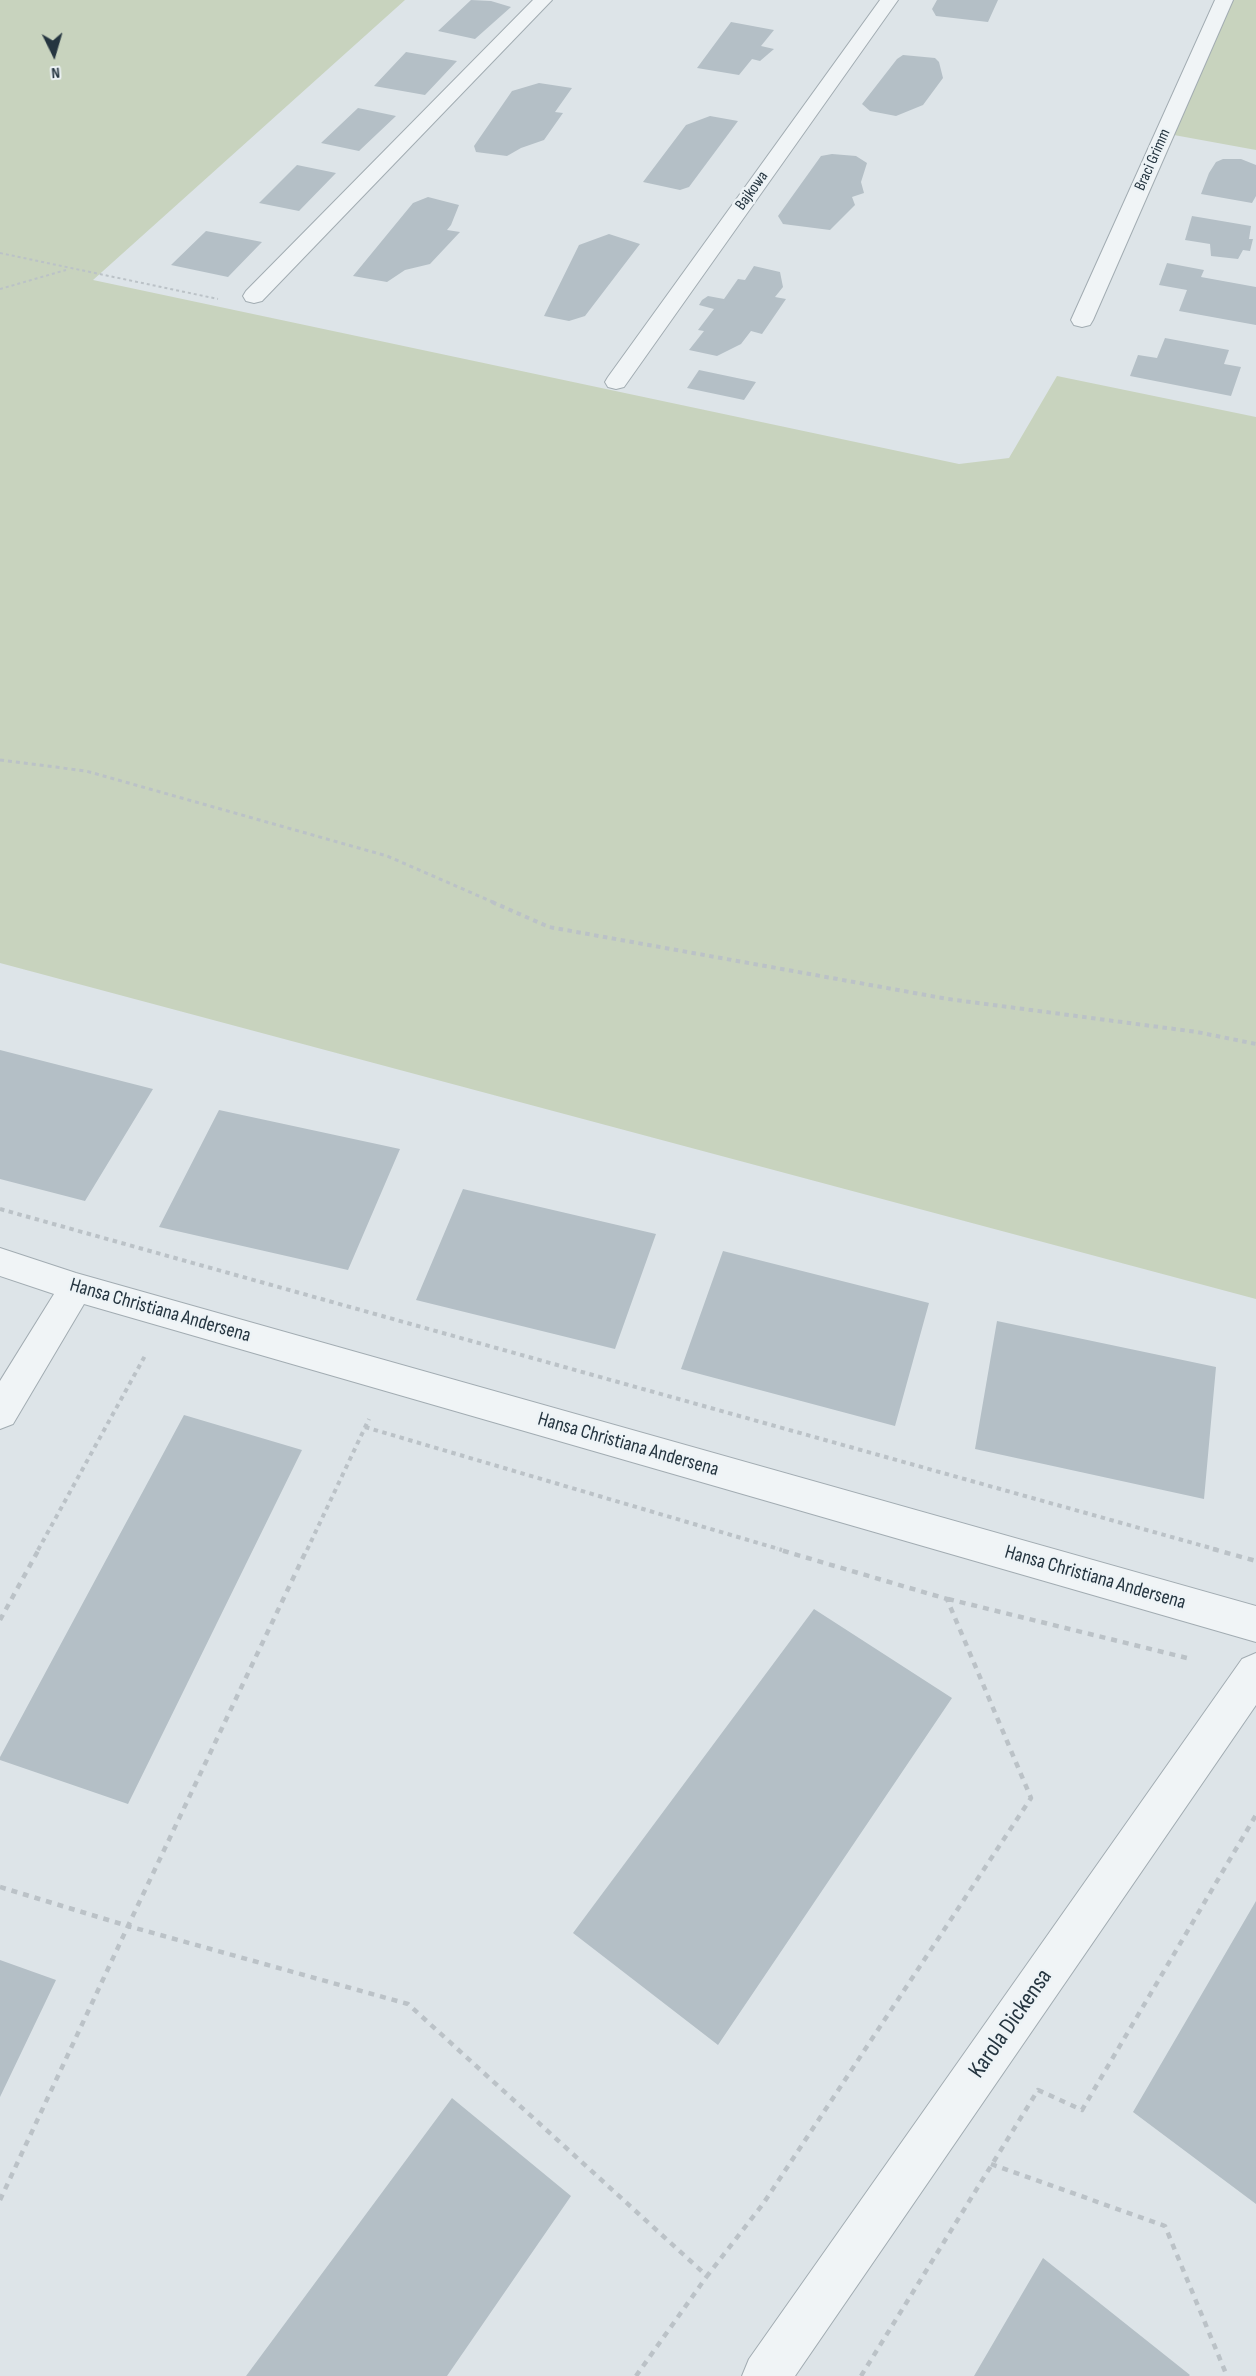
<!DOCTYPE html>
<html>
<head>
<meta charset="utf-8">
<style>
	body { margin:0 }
	#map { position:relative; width:1256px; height:2376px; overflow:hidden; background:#dde4e8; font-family:"Sofia Sans Condensed",sans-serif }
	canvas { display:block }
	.north { position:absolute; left:24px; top:24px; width:60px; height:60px; -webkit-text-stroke:4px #edf3f6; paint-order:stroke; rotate:175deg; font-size:16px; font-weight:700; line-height:24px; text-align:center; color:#253540 }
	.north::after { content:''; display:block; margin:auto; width:21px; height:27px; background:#253540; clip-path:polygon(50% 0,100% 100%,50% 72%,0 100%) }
</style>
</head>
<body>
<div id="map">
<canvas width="1256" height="2376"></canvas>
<div class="north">N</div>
</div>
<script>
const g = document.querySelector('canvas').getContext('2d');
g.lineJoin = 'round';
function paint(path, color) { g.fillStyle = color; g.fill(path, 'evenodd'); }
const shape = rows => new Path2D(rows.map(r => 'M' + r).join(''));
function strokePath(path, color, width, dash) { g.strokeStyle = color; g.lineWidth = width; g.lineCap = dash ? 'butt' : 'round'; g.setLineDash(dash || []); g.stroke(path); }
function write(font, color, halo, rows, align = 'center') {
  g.font = font + ' "Sofia Sans Condensed",sans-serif'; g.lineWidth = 5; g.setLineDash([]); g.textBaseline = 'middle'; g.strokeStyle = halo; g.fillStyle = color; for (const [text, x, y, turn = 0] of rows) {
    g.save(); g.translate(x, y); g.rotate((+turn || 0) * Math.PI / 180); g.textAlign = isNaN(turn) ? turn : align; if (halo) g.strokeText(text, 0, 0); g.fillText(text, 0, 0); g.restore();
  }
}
const green = shape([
	[0,0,405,0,93,280,959,464,1009,458,1057,376,1256,417,1256,1299,0,963],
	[1223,0,1256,0,1256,150,1163,133]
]);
const building = shape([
	[471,0,491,1,511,7,475,39,438,31],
	[937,0,998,0,988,22,936,16,932,9],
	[731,22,774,30,761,46,774,49,760,61,752,59,739,75,697,68],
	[406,52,457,61,425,95,374,86],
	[903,55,935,58,939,62,943,78,923,105,896,116,870,111,862,104,897,59],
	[539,83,572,88,555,112,563,113,544,140,521,148,507,156,476,152,474,146,512,91],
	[358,108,396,116,359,151,321,143],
	[710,116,738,121,689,187,680,190,643,182,686,125],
	[832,154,856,156,867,163,861,182,864,193,852,197,855,205,830,230,783,224,778,216,821,156],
	[1223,159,1241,159,1256,165,1256,196,1252,203,1201,194,1209,173,1216,162],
	[297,165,336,173,299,211,259,203],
	[428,197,459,205,451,225,447,230,460,232,430,264,405,270,387,282,353,276,413,203],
	[1192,216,1251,226,1249,239,1253,239,1250,251,1243,250,1238,259,1211,256,1210,244,1185,240],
	[206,231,262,242,228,277,171,265],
	[609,234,640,244,585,316,569,321,544,316,579,245],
	[1167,263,1204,270,1201,277,1256,287,1256,325,1179,311,1187,290,1159,285],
	[754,266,780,272,783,287,775,297,786,299,762,334,751,331,741,344,717,356,689,350,704,331,698,330,714,309,699,305,702,300,708,296,724,299,738,279,745,280],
	[1165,338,1229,350,1224,364,1241,367,1231,396,1130,376,1138,355,1157,358],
	[699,370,756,382,744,400,687,388],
	[0,1050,153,1089,85,1201,0,1179],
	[219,1110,400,1149,348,1270,159,1227],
	[463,1189,656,1234,615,1349,416,1300],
	[723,1251,929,1303,895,1426,681,1369],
	[997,1321,1216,1367,1204,1499,975,1449],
	[184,1415,302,1450,128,1804,0,1760,0,1757],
	[814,1609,952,1698,718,2045,573,1933],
	[1256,1901,1256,2204,1133,2112],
	[0,1960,56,1980,0,2097],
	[452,2098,571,2196,447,2376,246,2376],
	[1043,2258,1190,2375,1189,2376,974,2376]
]);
const pathFar3 = shape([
	[0,253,218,299],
	[0,289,66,270]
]);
const pathFar2 = shape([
	[0,760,86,771,387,856,495,903]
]);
const pathFar1 = shape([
	[492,902,549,927,948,999,1197,1032,1256,1044],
	[0,1209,1218,1550],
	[365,1427,782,1550],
	[38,1550,146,1354],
	[307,1550,369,1419]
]);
const path = shape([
	[1213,1549,1256,1561],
	[948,1599,1187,1658],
	[0,1620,39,1549],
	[0,1887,128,1926,307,1549],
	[991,2164,1165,2226,1227,2376],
	[0,2200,128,1926,408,2004,707,2276,763,2204,1031,1798,947,1599,777,1549],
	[636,2376,707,2276],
	[861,2376,1038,2090,1082,2110,1256,1815]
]);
const minor = shape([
	[533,0,552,0,262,301,254,303,246,301,243,296,246,291,533,0],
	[880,0,898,0,624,387,616,389,608,387,605,382,608,377,880,0],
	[1215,0,1233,0,1093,320,1090,325,1082,327,1074,325,1071,320,1215,0],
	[0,1248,76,1273,1256,1606,1256,1642,84,1304,13,1424,0,1429,0,1381,54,1294,0,1276,0,1248],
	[1256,1653,1256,1705,795,2376,742,2376,749,2359,1242,1659,1256,1653]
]);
const farStreetnames = [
	["Braci Grimm",1153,160,-66],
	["Bajkowa",752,191,-54]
];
const streetNames = [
	["Hansa Christiana Andersena",160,1311,16],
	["Hansa Christiana Andersena",628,1445,16],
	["Hansa Christiana Andersena",1095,1578,16]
];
const nearStreetnames = [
	["Karola Dickensa",1011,2024,-55]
];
paint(green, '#c8d3be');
paint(building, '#b4bfc6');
strokePath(minor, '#a2acb2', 2);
strokePath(pathFar3, '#bbc2c7', 2, [3, 3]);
strokePath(pathFar2, '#bbc2c7', 3, [4, 4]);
strokePath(pathFar1, '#bbc2c7', 4, [4.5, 4.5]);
strokePath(path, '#bbc2c7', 4.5, [6, 6]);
paint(minor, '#f0f4f6');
write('16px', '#253540', '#edf3f6', farStreetnames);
write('20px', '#253540', '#edf3f6', streetNames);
write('24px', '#253540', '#edf3f6', nearStreetnames);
</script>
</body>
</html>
